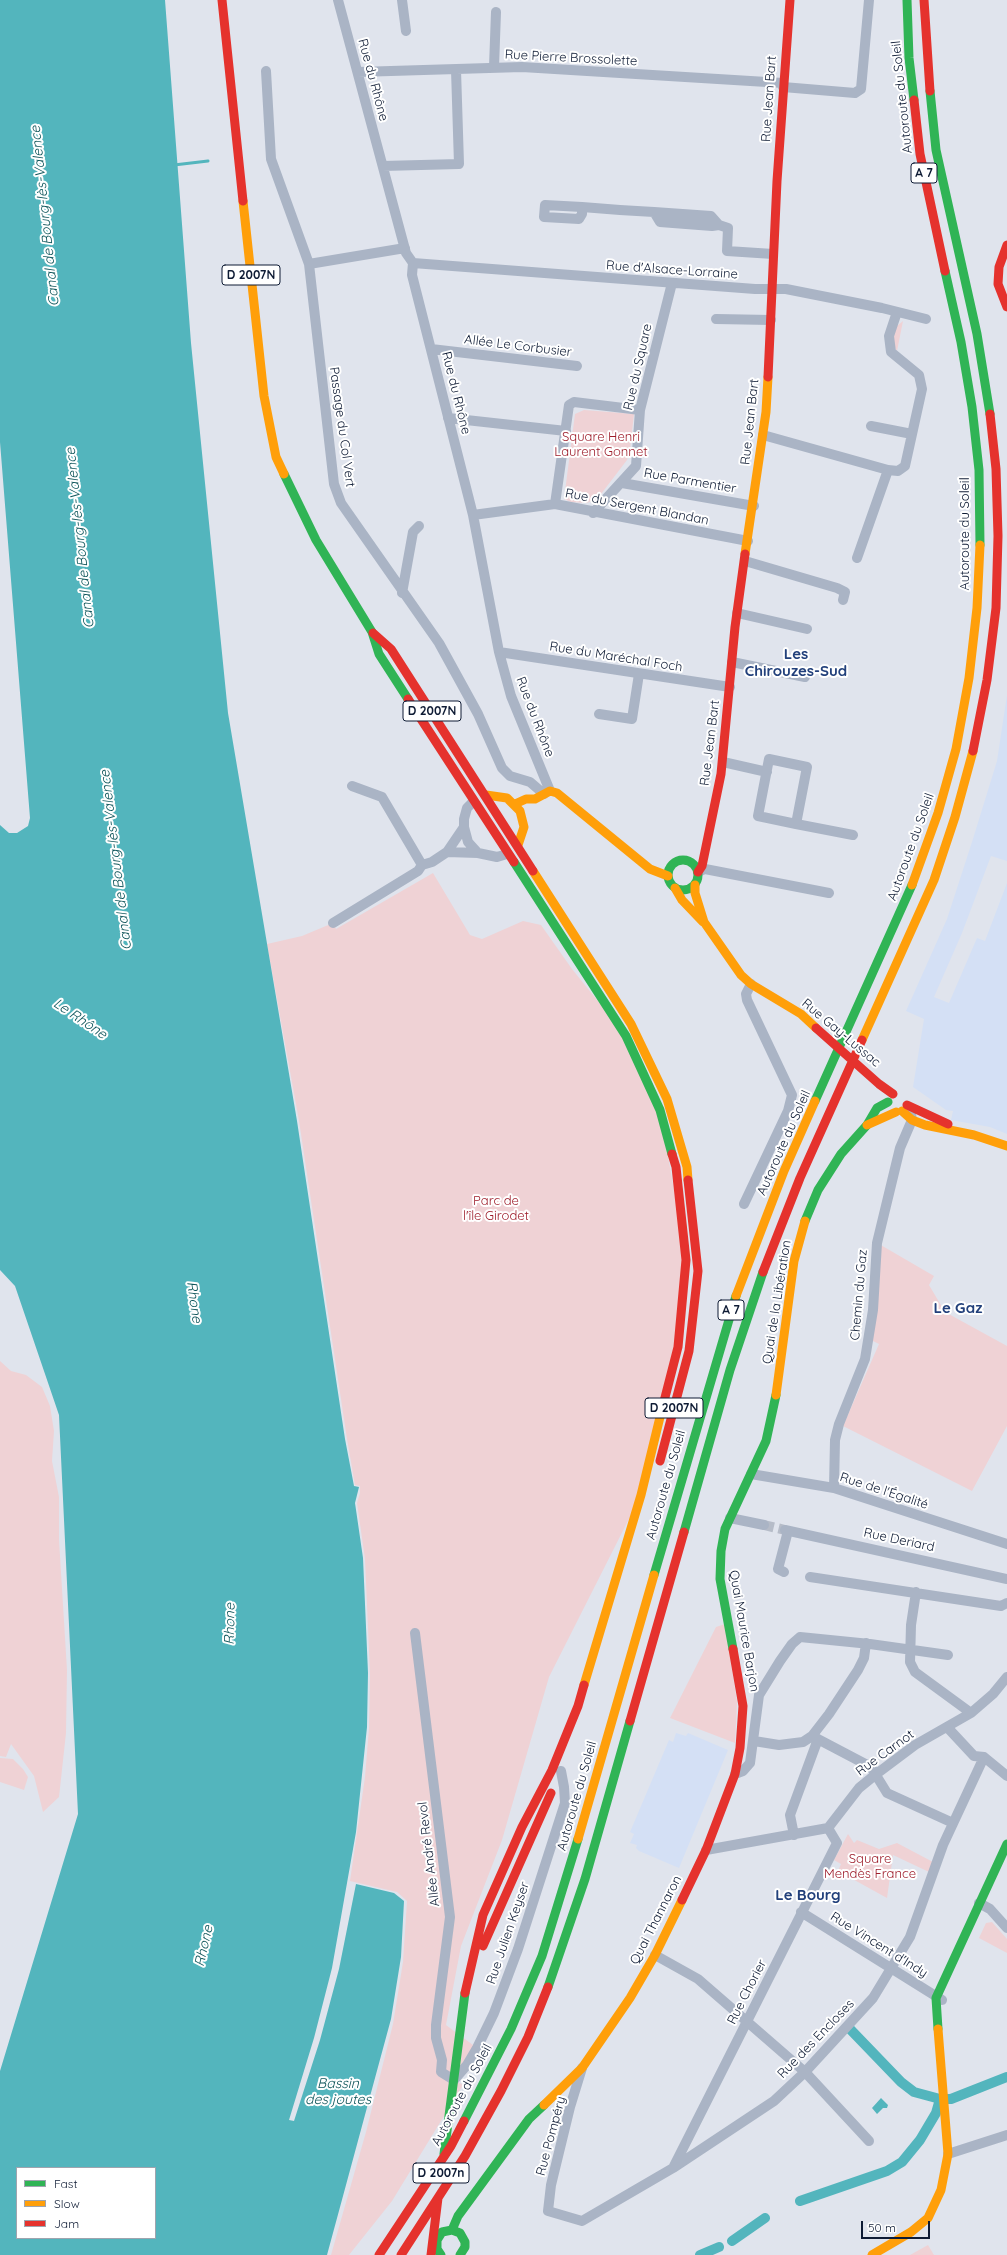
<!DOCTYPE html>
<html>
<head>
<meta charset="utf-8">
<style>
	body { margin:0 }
	#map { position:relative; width:1007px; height:2255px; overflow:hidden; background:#e0e4ed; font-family:Quicksand,sans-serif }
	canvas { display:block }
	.legend { position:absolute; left:16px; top:2167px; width:140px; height:72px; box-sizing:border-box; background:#fff; border:1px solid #9fa4ae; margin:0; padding:5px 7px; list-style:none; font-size:12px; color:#0e1b34 }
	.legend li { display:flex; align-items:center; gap:8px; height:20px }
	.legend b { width:20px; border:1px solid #9fa4ae }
	.scale { position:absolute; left:861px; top:2221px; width:69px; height:18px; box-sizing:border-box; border:2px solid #0e1b34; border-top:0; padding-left:5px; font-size:12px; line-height:14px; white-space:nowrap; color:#0e1b34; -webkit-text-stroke:3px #fff; paint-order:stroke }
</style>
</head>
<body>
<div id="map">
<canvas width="1007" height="2255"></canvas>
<ul class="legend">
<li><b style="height:5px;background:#30b455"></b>Fast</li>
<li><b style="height:5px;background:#ff9f0a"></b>Slow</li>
<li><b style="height:5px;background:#e5322d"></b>Jam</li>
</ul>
<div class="scale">50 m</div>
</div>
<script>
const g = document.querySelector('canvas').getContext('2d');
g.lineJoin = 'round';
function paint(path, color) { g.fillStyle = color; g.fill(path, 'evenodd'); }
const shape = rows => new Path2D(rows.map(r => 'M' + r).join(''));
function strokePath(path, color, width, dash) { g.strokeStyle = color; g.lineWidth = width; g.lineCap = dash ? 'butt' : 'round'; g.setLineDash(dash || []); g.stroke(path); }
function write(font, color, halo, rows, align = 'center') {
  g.font = font + ' Quicksand,sans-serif'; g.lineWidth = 4; g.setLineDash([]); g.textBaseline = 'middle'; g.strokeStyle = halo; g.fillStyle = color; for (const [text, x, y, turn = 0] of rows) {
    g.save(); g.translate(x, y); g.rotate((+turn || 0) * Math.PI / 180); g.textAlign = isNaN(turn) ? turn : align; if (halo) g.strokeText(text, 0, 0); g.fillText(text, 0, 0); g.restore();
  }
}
const built = shape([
	[1007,695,1007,861,991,856,962,933,934,997,949,1003,977,938,985,941,1007,883,1007,1134,990,1127,951,1120,953,1111,946,1110,913,1087,924,1019,906,1011,947,919,972,842,997,761],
	[676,1733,686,1736,688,1733,728,1750,679,1868,639,1851,636,1848,637,1845,630,1843,634,1834,630,1832,669,1740,673,1742]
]);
const green = shape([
	[903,321,897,351,893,345,894,333,897,326],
	[584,410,634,414,630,449,627,460,598,498,587,503,571,502,564,499,575,414],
	[433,873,470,935,482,939,523,921,541,925,572,969,626,1036,660,1110,686,1260,678,1347,641,1495,549,1677,502,1840,461,1946,446,2025,477,2048,455,2080,463,2085,392,2201,349,2255,331,2255,366,2132,393,2024,403,1962,407,1901,397,1892,350,1881,365,1777,369,1728,370,1675,365,1559,357,1503,360,1493,360,1486,355,1485,347,1439,299,1121,267,944,302,936,333,923,336,929],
	[879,1244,934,1276,929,1285,945,1312,1007,1346,1007,1426,972,1491,843,1426,879,1344,871,1340],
	[0,1361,11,1371,26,1375,42,1387,50,1406,54,1431,52,1461,59,1497,59,1540,67,1670,66,1733,59,1797,43,1812,34,1776,11,1744,6,1757,0,1756],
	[725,1624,737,1702,735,1743,670,1718,716,1627],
	[0,1758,13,1759,23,1769,28,1777,24,1790,0,1782],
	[848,1834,854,1843,857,1840,879,1849,897,1843,933,1862,929,1872,893,1855,887,1898,838,1871,841,1864,834,1860],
	[992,1922,1007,1939,1007,1953,979,1938,986,1923],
	[928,2245,934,2255,910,2255]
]);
const water = shape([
	[0,0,165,0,191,343,228,713,297,1121,345,1439,354,1486,359,1487,355,1503,363,1558,368,1673,367,1727,356,1832,332,1968,314,2038,289,2120,294,2121,320,2040,339,1969,356,1884,394,1893,404,1901,401,1957,391,2019,327,2255,0,2255,0,2071,78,1814,59,1415,15,1286,0,1270,0,825,9,833,17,833,28,826,30,818,0,442],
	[17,2168,155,2168,155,2238,17,2238],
	[881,2098,888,2105,887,2108,883,2108,877,2114,872,2108]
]);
const stream = shape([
	[174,165,208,161]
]);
const canal = shape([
	[849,2028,901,2082,914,2092,940,2099,951,2099,1007,2077],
	[800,2201,887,2171,902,2162,920,2140,936,2113,940,2099],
	[732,2241,765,2218],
	[700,2255,719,2247]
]);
const streetTunnel = shape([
	[764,1525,785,1530]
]);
const street = shape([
	[338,0,406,253,413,263,412,275,473,515,499,652,511,696,550,791],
	[402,0,406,31],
	[494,67,496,12],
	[266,71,271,159,309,264,334,484,341,503,439,643,478,714,502,768,510,776,530,782,544,794],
	[358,72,522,67,783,83],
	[783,87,855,93,861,89,869,0],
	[383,166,459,164,456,70],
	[582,207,582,214,579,219,544,217,545,205,582,207,620,210,654,212],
	[719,225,712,226,660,222,654,212,711,216,719,225,728,228,727,251,773,254],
	[413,263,755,289,786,289,882,308,926,319],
	[309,264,405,248],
	[716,319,771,320],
	[431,349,577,366],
	[448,418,566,431],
	[871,426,912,434],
	[763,435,888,470,898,471,905,466,922,389,919,375,891,352,889,336,897,312],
	[622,483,754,506],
	[555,504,569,405,574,402,640,410],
	[593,513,636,466,640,410,672,283],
	[473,515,555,504,748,541],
	[857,558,888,470],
	[745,561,837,588,845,592,843,600],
	[402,593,413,532,419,526],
	[737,613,807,629],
	[499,652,730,687],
	[732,662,805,677],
	[599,714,632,719,639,674],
	[769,759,807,767,796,824,758,816,769,759],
	[723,762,767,772],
	[352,786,382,797,422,865],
	[473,802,467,808,464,819,464,827,468,842,478,853,497,857,507,854],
	[796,824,853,835],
	[447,852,478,853],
	[698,872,705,869,829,893],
	[333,923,418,871,422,865,432,862,447,852,464,827],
	[744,1204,788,1111,792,1095,747,1000,746,994,751,984],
	[751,1474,834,1488,1007,1544],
	[834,1488,835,1440,839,1424,865,1359,873,1310,877,1243,900,1148,912,1120,911,1114],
	[730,1518,764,1525],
	[785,1530,1007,1579],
	[784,1572,778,1569,788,1531],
	[810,1577,1001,1606,1007,1603],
	[916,1592,911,1625,910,1662,915,1672,971,1713],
	[415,1633,450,1917,436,2025,436,2038,442,2060,441,2072,454,2080,467,2065,477,2048,494,2013,518,1949,565,1803,564,1787,561,1771],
	[947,1727,974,1756,984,1757,1007,1776],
	[812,1736,871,1767,887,1793,953,1823],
	[754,1741,779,1745,803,1742,812,1736,829,1714,858,1670,864,1658,866,1643],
	[735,1774,743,1771,750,1763,759,1695,780,1661,792,1644,800,1637,870,1644,948,1655],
	[794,1835,790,1815,818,1739],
	[706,1850,828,1828,859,1788,875,1775,915,1745,971,1713,993,1694,1007,1677],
	[979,1903,990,1909,1007,1928],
	[801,1912,942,2000],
	[655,1955,698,1979,805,2072,869,2141],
	[582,2068,570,2107,551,2185,548,2211,582,2221,673,2168,774,2101,805,2072,873,1998,910,1937,943,1845,984,1757],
	[948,2154,1007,2135],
	[674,2166,837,1843,828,1828]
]);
const fast = shape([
	[907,0,909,58,914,100],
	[930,91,936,150,977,334,990,414],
	[945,271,961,342,972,407,979,470,980,545],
	[284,474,316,540,372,632,379,654,408,699],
	'668 875a15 15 0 1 1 30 0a15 15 0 1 1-30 0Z',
	[514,862,626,1036,660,1110,672,1154],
	[815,1101,912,885],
	[805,1221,818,1190,841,1154,867,1125,877,1108,888,1102],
	[684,1532,730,1370,763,1272],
	[654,1575,736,1296],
	[733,1649,720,1579,721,1551,725,1529,766,1441,776,1395],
	[548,1987,585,1879,630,1721],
	[938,2029,936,1998,1007,1844],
	[464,2121,511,2029,542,1956,578,1839],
	[444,2154,465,1993],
	[452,2230,458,2216,529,2119,544,2105],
	[441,2255,437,2249,437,2240,442,2232,452,2230,460,2233,465,2242,465,2247,460,2255]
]);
const slow = shape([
	[243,201,264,396,276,457,284,474],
	[745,554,766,412,768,377],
	[486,795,507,798,520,811,524,827,518,845],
	[515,804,526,799,535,799,550,791,557,793,650,869,668,876],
	[533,871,631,1024,667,1099,687,1167,688,1180],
	[695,885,695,893,704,922,741,975,751,984,801,1014,816,1028],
	[912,885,938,813,956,749,969,678,977,608,980,545],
	[675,888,682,900,703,922],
	[862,1040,934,880,955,817,973,751],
	[902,1111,912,1120,925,1125,974,1135,1007,1146],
	[867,1125,896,1112],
	[736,1296,784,1171,815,1101],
	[776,1395,794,1261,805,1221],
	[584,1685,641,1495,661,1413],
	[578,1839,654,1575],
	[544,2105,582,2068,630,1998,655,1955,682,1900],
	[872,2255,911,2232,928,2218,941,2190,948,2154,938,2029]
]);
const jam = shape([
	[222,0,243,201],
	[924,0,930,91],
	[914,100,920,154,945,271],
	[1007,245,999,267,998,284,1007,307],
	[768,377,777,181,790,0],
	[373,633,391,649,533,871],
	[408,699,514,862],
	[973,751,987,680,996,608,998,536,996,469,990,414],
	[698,872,702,866,721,774,735,627,745,554],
	[816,1028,879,1084,893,1094],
	[907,1105,948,1124],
	[763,1272,800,1178,862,1040],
	[661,1413,678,1347,686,1260,676,1167,672,1154],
	[660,1461,689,1351,698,1271,688,1180],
	[630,1721,684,1532],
	[682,1900,706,1850,735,1774,740,1748,743,1706,733,1649],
	[483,1946,551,1793],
	[465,1993,483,1915,522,1827,552,1770,578,1706,584,1685],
	[379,2255,451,2146,464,2121],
	[401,2255,465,2156,501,2091,528,2037,548,1987],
	[431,2255,438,2198]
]);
const shields = [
	[924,173,26],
	[251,275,58],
	[432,711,58],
	[731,1310,26],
	[674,1408,58],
	[441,2173,56]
];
const shieldNames = [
	["A 7",924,173],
	["D 2007N",251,275],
	["D 2007N",432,711],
	["A 7",731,1310],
	["D 2007N",674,1408],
	["D 2007n",441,2173]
];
const streetNames = [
	["Rue Pierre Brossolette",571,58,3],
	["Rue du Rhône",373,80,75],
	["Autoroute du Soleil",902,97,-96],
	["Rue Jean Bart",769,99,-86],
	["Rue d'Alsace-Lorraine",672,270,4],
	["Allée Le Corbusier",518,346,7],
	["Rue du Square",638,367,-77],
	["Rue du Rhône",456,393,76],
	["Rue Jean Bart",750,422,-84],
	["Passage du Col Vert",342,427,82],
	["Rue Parmentier",690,481,10],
	["Rue du Sergent Blandan",637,507,11],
	["Autoroute du Soleil",965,534,-90],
	["Rue du Maréchal Foch",616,657,9],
	["Rue du Rhône",535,717,69],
	["Rue Jean Bart",710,743,-83],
	["Autoroute du Soleil",911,847,-70],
	["Rue Gay-Lussac",841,1033,40],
	["Autoroute du Soleil",784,1143,-66],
	["Chemin du Gaz",859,1295,-85],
	["Quai de la Libération",777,1302,-81],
	["Autoroute du Soleil",666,1485,-74],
	["Rue de l'Égalité",884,1491,18],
	["Rue Deriard",899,1540,12],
	["Quai Maurice Barjon",744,1631,80],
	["Rue Carnot",885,1753,-36],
	["Autoroute du Soleil",577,1796,-74],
	["Allée André Revol",429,1854,-97],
	["Quai Thannaron",656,1920,-63],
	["Rue Julien Keyser",508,1933,-71],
	["Rue Vincent d'Indy",879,1945,32],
	["Rue Chorier",747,1992,-63],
	["Rue des Encloses",816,2039,-46],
	["Autoroute du Soleil",462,2095,-62],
	["Rue Pompéry",551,2136,-75]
];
const parkNames = [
	["Square Henri",601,437],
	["Laurent Gonnet",601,452],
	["Parc de",496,1201],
	["l'île Girodet",496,1216],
	["Square",870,1859],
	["Mendès France",870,1874]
];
const waterNames = [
	["Canal de Bourg-lès-Valence",45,216,-96],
	["Canal de Bourg-lès-Valence",80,538,-96],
	["Canal de Bourg-lès-Valence",116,860,-97],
	["Le Rhône",80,1019,34],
	["Rhone",194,1302,82],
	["Rhone",230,1624,-89],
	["Rhone",204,1946,-77],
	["Bassin",338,2084],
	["des joutes",338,2100]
];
const quarterNames = [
	["Les",796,654],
	["Chirouzes-Sud",796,671],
	["Le Gaz",958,1308],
	["Le Bourg",808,1895]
];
paint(built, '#d4e0f5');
paint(green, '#efd2d5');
paint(water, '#53b5bd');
strokePath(stream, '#53b5bd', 3);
strokePath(canal, '#53b5bd', 10);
strokePath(streetTunnel, '#b6bcc8', 10, [10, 5]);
strokePath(street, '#aab4c5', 10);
strokePath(fast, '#30b455', 9);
strokePath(slow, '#ff9f0a', 9);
strokePath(jam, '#e5322d', 9);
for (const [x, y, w] of shields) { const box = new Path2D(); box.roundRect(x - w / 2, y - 10, w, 20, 3); g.fillStyle = '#fff'; g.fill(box); strokePath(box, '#0e1b34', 1); }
write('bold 12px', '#0e1b34', null, shieldNames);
write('13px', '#0e1b34', '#fff', streetNames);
write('13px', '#9d1c2a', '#fff', parkNames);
write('italic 14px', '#0e555a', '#fff', waterNames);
write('bold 15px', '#22407b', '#fff', quarterNames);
</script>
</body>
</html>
